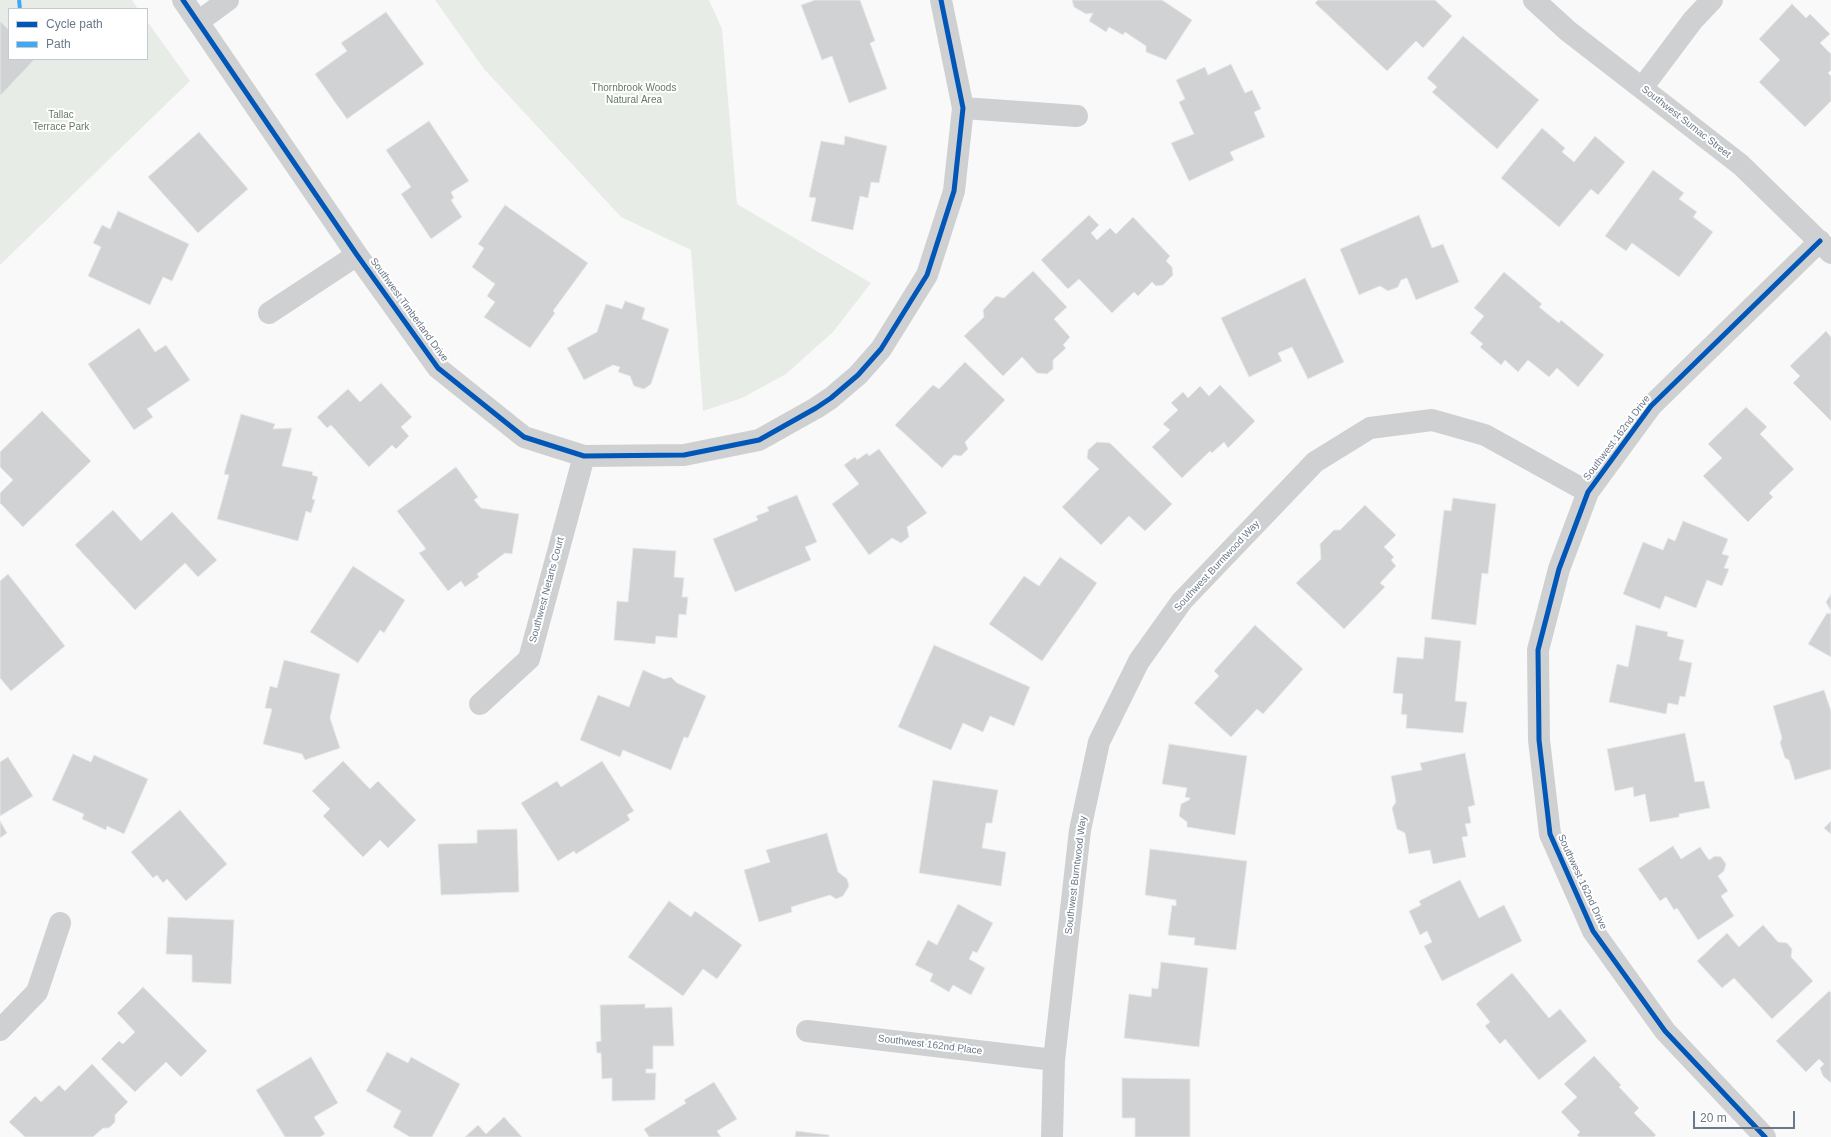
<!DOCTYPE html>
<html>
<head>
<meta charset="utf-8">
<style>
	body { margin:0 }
	#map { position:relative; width:1831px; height:1137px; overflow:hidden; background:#f9f9f9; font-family:Helvetica,sans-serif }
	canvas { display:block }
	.legend { position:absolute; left:8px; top:8px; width:140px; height:52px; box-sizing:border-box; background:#fff; border:1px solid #c3c9cf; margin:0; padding:5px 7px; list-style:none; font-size:12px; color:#6a7888 }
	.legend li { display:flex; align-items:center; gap:8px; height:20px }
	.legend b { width:20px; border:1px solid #c3c9cf }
	.scale { position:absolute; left:1693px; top:1111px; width:102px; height:18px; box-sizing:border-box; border:2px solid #6a7888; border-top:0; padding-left:5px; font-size:12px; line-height:14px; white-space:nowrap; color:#6a7888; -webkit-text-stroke:3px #fff; paint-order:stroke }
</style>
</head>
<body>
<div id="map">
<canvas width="1831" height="1137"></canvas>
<ul class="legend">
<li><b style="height:5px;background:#0057b8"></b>Cycle path</li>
<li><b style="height:5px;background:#3fa9f5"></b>Path</li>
</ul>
<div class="scale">20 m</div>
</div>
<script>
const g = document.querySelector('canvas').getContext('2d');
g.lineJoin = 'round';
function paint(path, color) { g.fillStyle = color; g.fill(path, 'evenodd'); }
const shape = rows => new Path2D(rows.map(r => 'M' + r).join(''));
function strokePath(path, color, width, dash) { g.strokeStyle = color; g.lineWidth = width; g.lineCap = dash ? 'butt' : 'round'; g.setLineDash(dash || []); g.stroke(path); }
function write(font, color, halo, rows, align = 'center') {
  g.font = font + ' Helvetica,sans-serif'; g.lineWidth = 4; g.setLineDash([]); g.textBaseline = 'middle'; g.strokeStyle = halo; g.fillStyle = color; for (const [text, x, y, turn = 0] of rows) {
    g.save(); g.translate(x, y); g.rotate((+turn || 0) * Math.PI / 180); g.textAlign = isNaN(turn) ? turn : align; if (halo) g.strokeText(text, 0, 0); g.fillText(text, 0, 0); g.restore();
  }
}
const green = shape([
	[0,0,132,0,138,9,9,9,9,59,147,59,147,21,190,81,0,265],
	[435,0,709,0,722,29,737,204,871,283,833,332,786,374,742,398,703,411,691,250,621,217,484,69]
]);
const building = shape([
	[815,0,860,0,875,41,870,43,887,89,849,103,832,56,822,60,801,5,815,0],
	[1072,0,1162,0,1192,20,1166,60,1146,52,1146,46,1125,32,1123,35,1109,27,1106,32,1089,21,1093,13,1086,14,1074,7,1072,0],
	[1318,0,1435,0,1452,16,1423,48,1416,41,1387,71,1315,3,1318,0],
	[1792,4,1806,18,1810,14,1830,34,1820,43,1831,54,1831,70,1828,73,1831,76,1831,101,1805,127,1759,82,1780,60,1759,39,1792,4],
	[386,12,424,64,347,119,315,74,347,51,341,43,386,12],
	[0,21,9,30,9,59,35,59,0,96,0,21],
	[1463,36,1539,100,1497,149,1432,92,1437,87,1427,78,1463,36],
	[1231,64,1245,93,1252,90,1261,109,1254,112,1265,137,1230,152,1234,160,1189,181,1171,143,1194,134,1179,102,1185,99,1176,80,1205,67,1208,75,1231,64],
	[429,121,469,181,451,192,454,198,451,200,462,217,431,239,401,194,411,187,386,150,429,121],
	[1542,128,1565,148,1562,152,1574,162,1595,136,1625,162,1598,195,1591,189,1559,227,1501,178,1542,128],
	[199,132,248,189,198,233,148,177,199,132],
	[845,136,887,146,879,183,871,182,868,198,860,196,853,230,811,221,816,198,809,197,821,141,844,145,845,136],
	[1653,170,1684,193,1679,199,1697,212,1693,217,1713,232,1679,277,1632,243,1626,251,1605,236,1653,170],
	[505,205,588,263,553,311,555,313,530,348,484,317,495,302,487,296,495,284,472,267,484,248,478,244,505,205],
	[118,211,189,244,172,281,163,277,150,305,88,276,101,247,93,243,102,225,110,229,118,211],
	[1089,215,1099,225,1091,233,1097,240,1110,228,1116,234,1133,217,1170,256,1166,261,1172,267,1173,275,1163,285,1156,286,1152,282,1138,296,1134,292,1112,313,1079,279,1068,289,1041,260,1089,215],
	[1419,215,1432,248,1443,244,1459,282,1416,300,1407,278,1401,280,1398,287,1388,291,1380,286,1359,295,1340,249,1419,215],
	[1033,271,1067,307,1054,319,1070,337,1063,345,1066,348,1053,360,1053,369,1047,374,1037,373,1022,357,1003,376,964,336,984,317,983,310,996,296,1004,298,1033,271],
	[1504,272,1542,304,1539,307,1559,323,1561,320,1604,355,1578,387,1557,368,1549,377,1528,360,1518,372,1505,360,1501,365,1480,347,1483,344,1470,333,1484,316,1474,308,1504,272],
	[1305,278,1344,362,1308,379,1292,347,1278,353,1282,361,1249,377,1221,318,1305,278],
	[625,301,645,308,642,319,669,329,651,384,644,389,634,386,630,376,618,372,620,367,613,365,584,380,567,348,597,332,606,304,622,309,625,301],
	[139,328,155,352,166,345,190,380,147,409,153,417,134,430,88,364,139,328],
	[1826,331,1831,337,1831,421,1793,383,1800,376,1790,366,1826,331],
	[965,362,1005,400,965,442,968,449,961,456,954,455,942,468,895,425,933,385,939,389,965,362],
	[381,383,412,417,401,427,409,436,396,449,392,445,369,467,331,425,327,428,317,417,348,389,360,402,381,383],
	[1220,385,1255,421,1228,448,1224,442,1212,453,1210,451,1182,478,1152,447,1170,430,1163,424,1178,410,1171,403,1183,392,1188,398,1200,386,1209,396,1220,385],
	[1746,407,1767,427,1760,434,1794,469,1769,493,1773,497,1748,522,1703,476,1722,458,1708,444,1746,407],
	[42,411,91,461,23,527,0,503,0,493,13,480,0,467,0,452,42,411],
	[241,414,275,424,273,429,292,428,282,466,313,472,312,475,318,477,312,499,315,500,311,513,306,511,298,541,217,519,229,475,224,474,241,414],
	[1097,442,1110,443,1172,504,1145,531,1129,516,1101,545,1062,507,1099,469,1087,458,1088,450,1097,442],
	[879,449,927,513,907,527,909,537,901,543,892,538,869,555,832,504,859,484,844,465,855,457,857,460,867,453,869,456,879,449],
	[456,467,478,497,474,500,481,508,519,514,512,554,505,553,477,574,479,577,465,587,461,581,448,591,419,553,426,549,397,511,456,467],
	[797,495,817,542,805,547,811,560,735,592,713,539,758,520,756,516,769,511,767,507,797,495],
	[1453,498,1496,504,1488,574,1482,573,1476,625,1431,619,1444,510,1451,511,1453,498],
	[1365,505,1396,535,1384,547,1394,557,1391,560,1396,566,1380,583,1385,587,1344,629,1296,583,1321,559,1320,544,1334,530,1340,530,1365,505],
	[113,510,141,541,172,512,217,560,198,577,185,563,135,610,75,545,113,510],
	[1683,521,1728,539,1722,554,1729,556,1724,568,1729,569,1722,586,1707,580,1696,608,1665,596,1660,609,1623,594,1643,542,1663,550,1668,538,1675,541,1683,521],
	[633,548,676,551,674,577,684,578,682,597,688,597,686,615,679,614,677,638,656,636,655,644,614,640,617,601,628,602,633,548],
	[1060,557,1097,583,1042,661,989,624,1024,576,1039,586,1060,557],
	[353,566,405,600,384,633,380,630,358,663,310,632,353,566],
	[8,574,65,646,11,691,0,678,0,581,8,574],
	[1831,594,1831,611,1826,602,1831,594],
	[1831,612,1831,657,1808,644,1827,613,1830,614,1831,612],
	[1255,625,1303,669,1263,714,1257,709,1231,737,1194,703,1219,676,1214,671,1255,625],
	[1636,625,1668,632,1667,636,1684,640,1679,660,1692,663,1685,697,1680,696,1678,705,1668,703,1666,714,1609,702,1617,664,1628,667,1636,625],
	[1425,637,1461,641,1455,701,1467,702,1463,733,1406,728,1407,715,1401,714,1403,694,1393,693,1397,657,1423,659,1425,637],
	[934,645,1030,687,1014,726,990,716,983,732,963,723,951,750,898,727,934,645],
	[284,660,340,674,330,718,340,748,305,760,302,754,263,744,272,709,265,708,270,686,277,688,284,660],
	[643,670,664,679,671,677,677,683,706,696,688,738,684,737,671,770,623,750,620,757,580,740,598,695,629,707,643,670],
	[1824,690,1831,711,1831,769,1795,780,1789,760,1785,758,1780,743,1782,738,1773,706,1824,690],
	[1685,733,1695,782,1704,781,1710,808,1679,814,1679,817,1650,822,1645,794,1634,797,1633,787,1615,791,1607,749,1685,733],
	[1169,744,1247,756,1235,835,1187,827,1187,822,1179,816,1181,804,1189,800,1190,798,1185,797,1187,788,1162,784,1169,744],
	[1465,753,1475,805,1468,807,1471,823,1465,824,1468,836,1462,837,1466,857,1433,864,1430,850,1409,854,1405,833,1397,829,1392,808,1396,802,1391,776,1422,770,1420,763,1465,753],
	[73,754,91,762,94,755,148,779,124,834,107,826,106,830,82,819,84,814,52,800,73,754],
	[8,757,33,796,0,816,0,762,8,757],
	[343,761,370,789,378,781,416,820,388,848,380,840,363,857,323,816,330,809,312,791,343,761],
	[602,761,634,811,627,815,630,820,576,854,574,851,558,861,521,803,557,781,561,787,602,761],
	[933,780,998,790,992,823,986,823,982,848,1006,852,1001,886,919,873,933,780],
	[180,810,227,864,186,901,167,879,163,883,157,875,153,878,131,852,180,810],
	[0,821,7,833,0,838,0,821],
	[1831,821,1831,834,1824,828,1831,821],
	[517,829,519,892,441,895,438,844,477,843,477,830,517,829],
	[827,833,838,872,847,879,849,886,843,896,836,899,830,895,791,907,792,912,759,922,744,870,770,862,766,850,827,833],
	[1673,846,1681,859,1700,847,1709,860,1715,856,1721,857,1726,864,1724,871,1718,876,1728,891,1721,896,1734,916,1698,940,1677,908,1674,910,1666,897,1660,901,1638,869,1673,846],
	[1150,849,1247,861,1236,950,1194,945,1195,938,1168,935,1172,905,1176,906,1176,900,1145,895,1150,849],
	[1460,880,1479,918,1504,905,1522,941,1442,981,1424,946,1432,942,1427,931,1420,935,1409,911,1421,905,1419,901,1460,880],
	[669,901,691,917,695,911,742,945,717,979,703,969,683,996,628,957,669,901],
	[958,904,993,923,977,953,973,951,969,959,985,968,971,995,953,985,949,992,930,981,933,974,915,965,928,940,937,945,958,904],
	[168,917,234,920,231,984,192,982,192,955,166,954,168,917],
	[1763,925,1778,942,1787,943,1792,949,1791,957,1813,981,1772,1019,1734,978,1722,988,1697,961,1727,933,1739,947,1763,925],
	[1161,962,1208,968,1199,1047,1124,1038,1129,994,1151,997,1152,988,1158,989,1161,962],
	[1512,973,1549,1018,1560,1009,1587,1041,1539,1080,1505,1039,1500,1044,1485,1026,1490,1022,1476,1004,1512,973],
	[143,987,207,1051,181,1077,166,1062,135,1092,101,1059,119,1041,123,1044,135,1032,117,1013,143,987],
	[1829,991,1831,993,1831,1083,1823,1076,1820,1068,1824,1064,1819,1059,1806,1072,1776,1041,1829,991],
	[645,1004,645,1008,672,1007,674,1046,653,1046,653,1069,646,1069,646,1073,656,1073,655,1100,612,1101,612,1078,602,1079,601,1053,597,1053,596,1042,601,1041,600,1005,645,1004],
	[387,1052,408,1063,411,1057,460,1084,432,1137,410,1137,393,1127,401,1111,366,1091,387,1052],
	[1594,1056,1621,1085,1619,1087,1639,1108,1634,1113,1656,1135,1654,1137,1579,1137,1577,1135,1580,1132,1561,1112,1577,1097,1564,1084,1594,1056],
	[311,1057,338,1103,314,1117,325,1134,320,1137,285,1137,256,1090,311,1057],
	[92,1064,128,1102,115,1115,115,1122,109,1128,103,1128,93,1137,25,1137,9,1122,35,1096,41,1102,59,1085,65,1091,92,1064],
	[1122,1078,1190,1079,1190,1137,1135,1137,1135,1118,1122,1118,1122,1078],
	[714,1082,737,1119,717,1131,721,1137,649,1137,644,1129,686,1103,684,1100,714,1082],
	[504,1117,522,1137,465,1137,478,1125,486,1134,504,1117],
	[796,1131,829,1135,829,1137,795,1137,796,1131]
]);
const minor = shape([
	[183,0,357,255,438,368,524,437,584,456,684,455,759,440,816,408,831,398,858,375,881,349,927,275,954,191,963,108,941,0],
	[1534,0,1568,31,1741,165,1831,253],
	[198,22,228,0],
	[1642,88,1693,20,1712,0],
	[963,108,1077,116],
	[269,313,357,255],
	[480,704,529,659,584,456],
	[0,1030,37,992,60,923],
	[807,1031,1054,1060],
	[1052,1137,1054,1060,1080,830,1099,742,1139,661,1182,601,1315,462,1370,428,1432,420,1485,435,1588,492],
	[1765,1137,1665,1031,1593,931,1550,834,1539,740,1538,650,1559,569,1588,492,1651,406,1820,241]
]);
const quiet = shape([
	[19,0,20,9]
]);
const cycleway = shape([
	[183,0,357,255,438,368,524,437,584,456,684,455,759,440,816,408,831,398,858,375,881,349,927,275,954,191,963,108,941,0],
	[1765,1137,1665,1031,1593,931,1550,834,1539,740,1538,650,1559,569,1588,492,1651,406,1820,241]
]);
const parkNames = [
	["Thornbrook Woods",634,88],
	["Natural Area",634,100],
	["Tallac",61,115],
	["Terrace Park",61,127]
];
const streetNames = [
	["Southwest Sumac Street",1686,122,38],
	["Southwest Timberland Drive",409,310,54],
	["Southwest 162nd Drive",1617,438,-53],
	["Southwest Burntwood Way",1217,566,-47],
	["Southwest Netarts Court",547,590,-75],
	["Southwest Burntwood Way",1076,875,-83],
	["Southwest 162nd Drive",1582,882,65],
	["Southwest 162nd Place",930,1045,7]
];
paint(green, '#e8ece7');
paint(building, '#d0d2d3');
strokePath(building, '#e8e8e8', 1);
strokePath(minor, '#cfd0d2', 22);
strokePath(quiet, '#3fa9f5', 4, [8, 4]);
strokePath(cycleway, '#0057b8', 5);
write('10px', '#667a64', '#fff', parkNames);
write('10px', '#6a7888', '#fff', streetNames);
</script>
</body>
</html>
